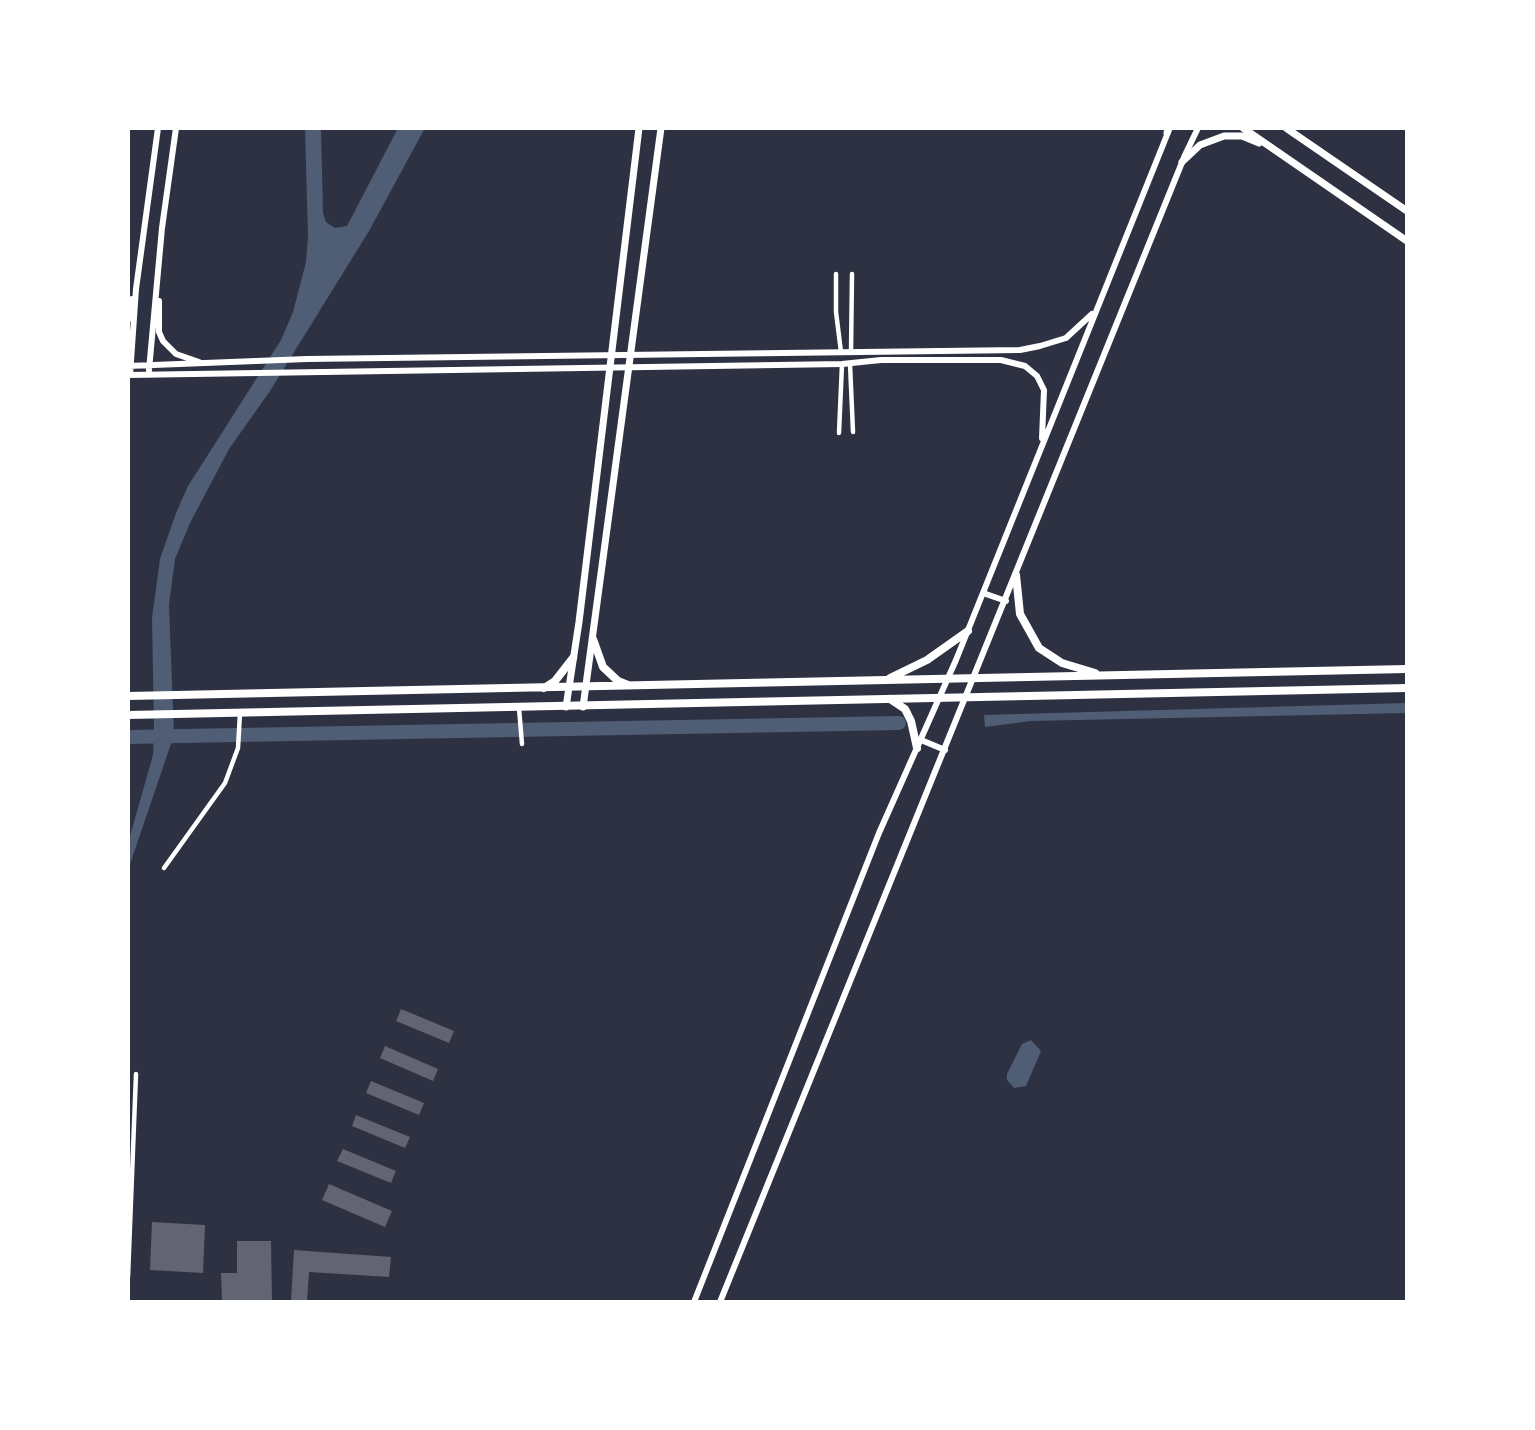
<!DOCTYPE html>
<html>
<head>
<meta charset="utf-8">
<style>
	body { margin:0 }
	#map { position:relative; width:1535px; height:1430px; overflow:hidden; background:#2d3142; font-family:Rubik,sans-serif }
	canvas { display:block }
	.frame { position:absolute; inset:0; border:130px solid #fff; pointer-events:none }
</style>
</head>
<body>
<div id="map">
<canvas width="1535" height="1430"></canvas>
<div class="frame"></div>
</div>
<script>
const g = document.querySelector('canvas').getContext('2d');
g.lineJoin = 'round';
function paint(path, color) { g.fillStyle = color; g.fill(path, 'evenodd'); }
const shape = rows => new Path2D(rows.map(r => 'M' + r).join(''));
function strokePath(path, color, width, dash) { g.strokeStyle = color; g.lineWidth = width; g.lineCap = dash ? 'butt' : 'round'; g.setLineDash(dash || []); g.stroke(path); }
const water = shape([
	[305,128,321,128,323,213,326,222,335,228,347,226,398,128,425,128,369,231,270,391,229,449,190,523,175,559,169,605,174,735,128,870,128,843,153,755,154,729,152,618,160,559,176,513,188,486,281,340,293,312,306,262,308,237],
	[1407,703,1407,713,1031,721,985,727,984,715],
	[1031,1040,1041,1051,1026,1086,1014,1088,1007,1080,1007,1074,1022,1044]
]);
const river = shape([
	[128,737,899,723]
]);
const building = shape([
	[401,1009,454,1031,449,1043,396,1021],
	[385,1046,438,1069,433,1081,380,1058],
	[371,1081,424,1103,419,1115,366,1093],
	[356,1115,410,1137,405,1148,352,1126],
	[343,1149,396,1171,391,1183,337,1161],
	[329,1184,392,1211,385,1227,322,1200],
	[152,1222,205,1225,203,1273,150,1270],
	[237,1241,271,1241,272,1302,222,1302,221,1273,237,1273],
	[294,1250,391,1257,389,1277,309,1272,307,1302,291,1302]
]);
const minor = shape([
	[836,274,836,312,841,352],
	[851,352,852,274],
	[850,364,853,432],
	[839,433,842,364],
	[519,708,522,744],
	[164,868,225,783,238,748,240,713],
	[128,1277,136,1074]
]);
const tertiary = shape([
	[159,301,159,332,163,341,176,354,199,362],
	[128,320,132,299],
	[128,366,307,359,1020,350,1040,346,1066,338,1092,314],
	[149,370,162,228,176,128],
	[128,375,842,364,881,360,1001,360,1025,366,1037,376,1044,390,1042,438],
	[130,375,136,289,158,128],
	[983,593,1006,601],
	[921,740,945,750],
	[694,1302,879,833,956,660,1169,130],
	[720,1302,1185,155,1198,128]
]);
const secondary = shape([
	[1243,128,1407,241],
	[1286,128,1407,211],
	[1167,133,1168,128],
	[1182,162,1200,145,1224,136,1242,136,1259,143],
	[566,707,579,622,639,128],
	[583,707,661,128]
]);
const trunk = shape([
	[1016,575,1020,614,1039,648,1062,663,1095,673],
	[593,639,603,667,618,681,628,685],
	[890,678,927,660,968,631],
	[544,688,555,681,573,658],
	[128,696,1407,669],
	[890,699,905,709,911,721,917,748],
	[128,715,1407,688]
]);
paint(water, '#4f5d75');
strokePath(river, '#4f5d75', 14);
paint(building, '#626471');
strokePath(minor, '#fff', 4.5);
strokePath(tertiary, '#fff', 6);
strokePath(secondary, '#fff', 7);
strokePath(trunk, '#fff', 8);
</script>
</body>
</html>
